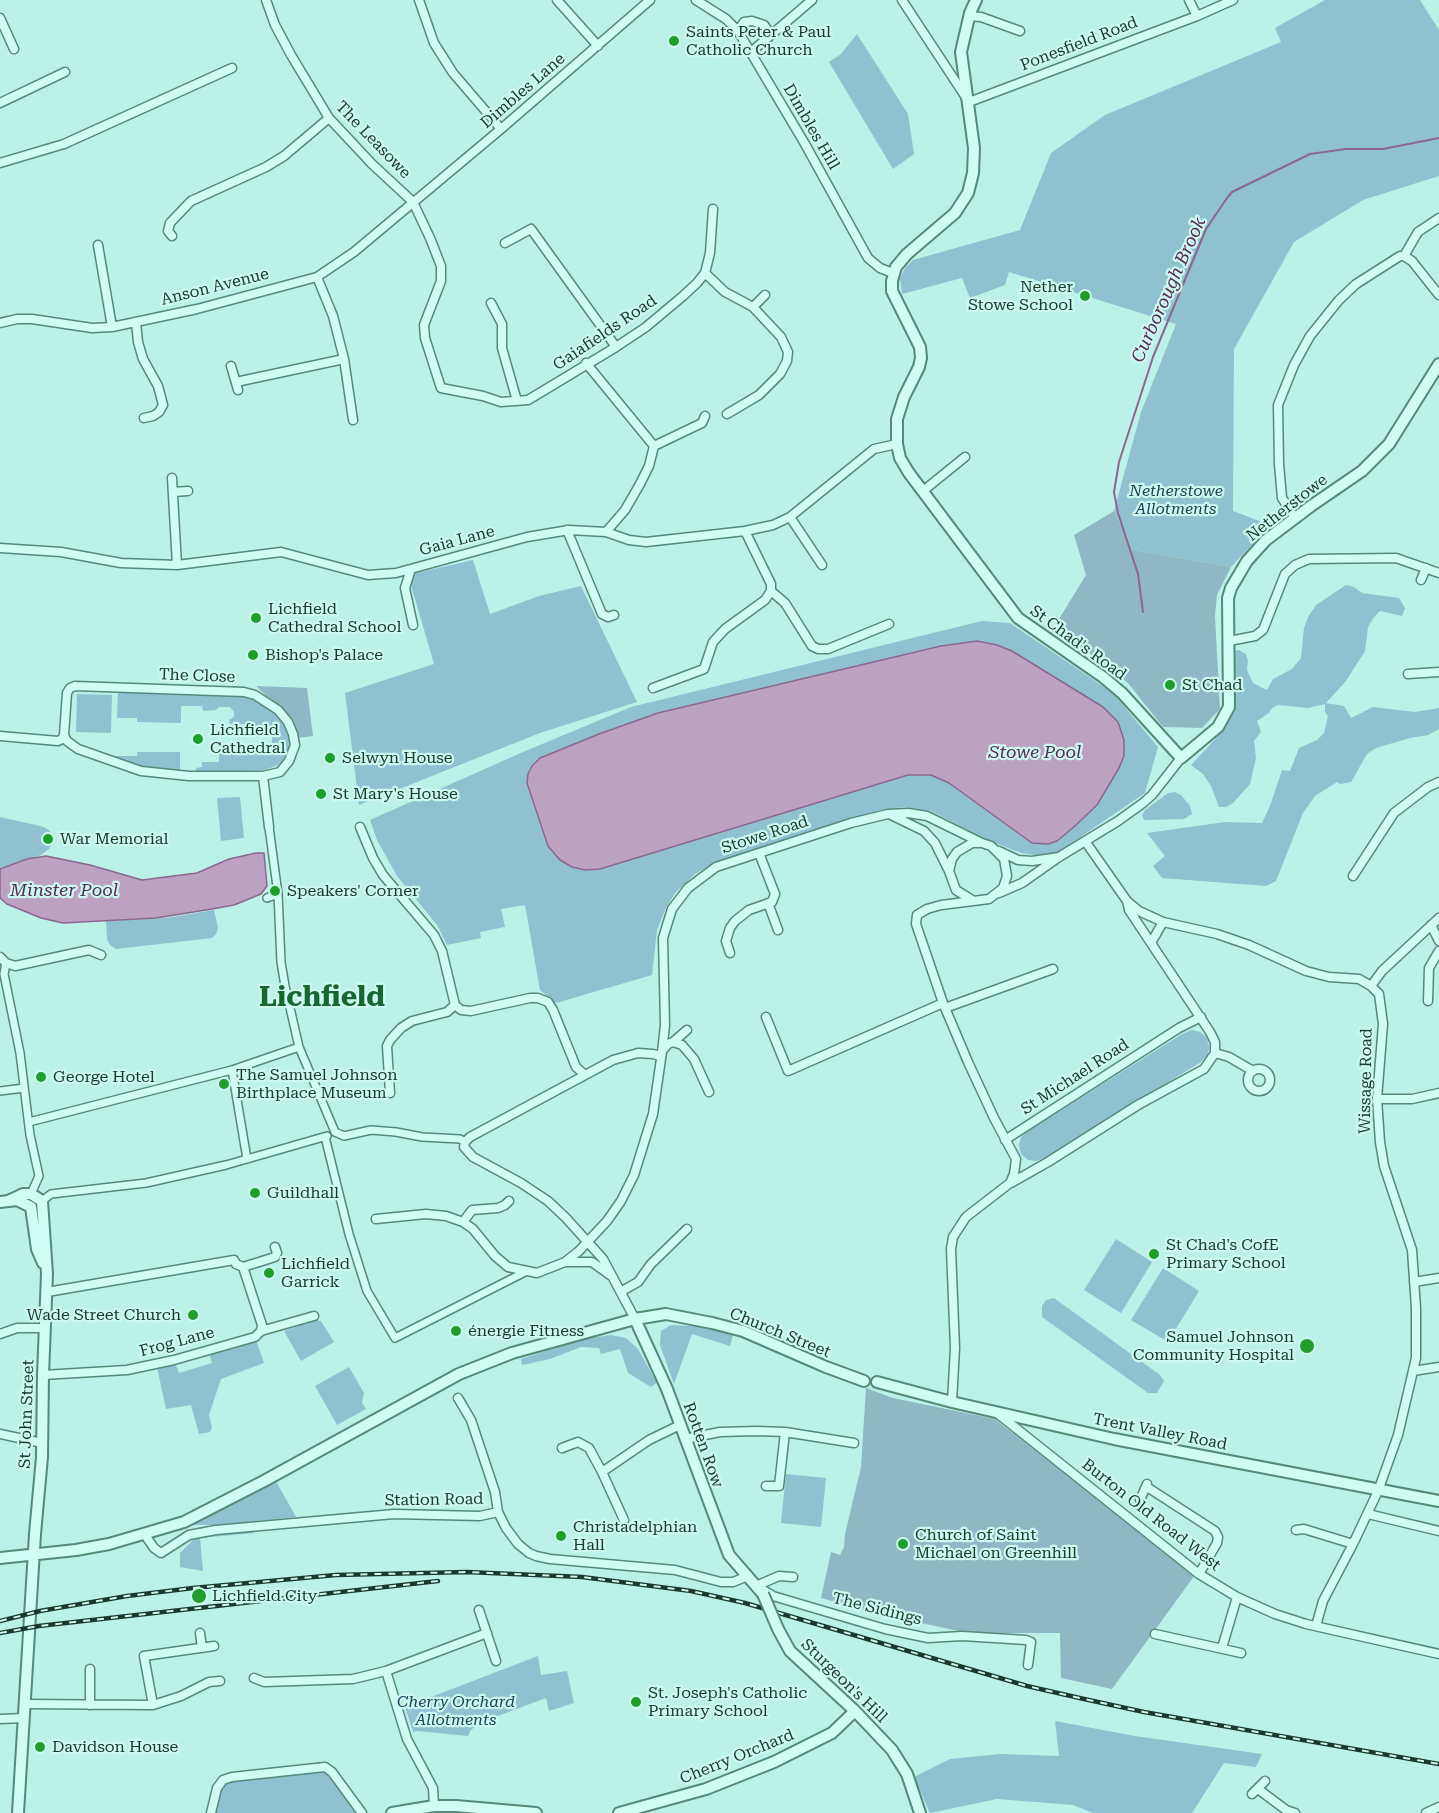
<!DOCTYPE html>
<html>
<head>
<meta charset="utf-8">
<style>
	body { margin:0 }
	canvas { display:block; background:#bcf1e7 }
</style>
</head>
<body>
<canvas width="1439" height="1813"></canvas>
<script>
const g = document.querySelector('canvas').getContext('2d');
g.lineJoin = 'round';
function paint(path, color) { g.fillStyle = color; g.fill(path, 'evenodd'); }
const shape = rows => new Path2D(rows.map(r => 'M' + r).join(''));
function strokePath(path, color, width, dash) { g.strokeStyle = color; g.lineWidth = width; g.lineCap = dash ? 'butt' : 'round'; g.setLineDash(dash || []); g.stroke(path); }
function write(font, color, halo, rows, align = 'center') {
  g.font = font + ' "Roboto Serif",serif'; g.lineWidth = 4.5; g.setLineDash([]); g.textBaseline = 'middle'; g.strokeStyle = halo; g.fillStyle = color; for (const [text, x, y, turn = 0] of rows) {
    g.save(); g.translate(x, y); g.rotate((+turn || 0) * Math.PI / 180); g.textAlign = isNaN(turn) ? turn : align; if (halo) g.strokeText(text, 0, 0); g.fillText(text, 0, 0); g.restore();
  }
}
const green = shape([
	[1325,0,1420,0,1439,30,1439,176,1363,200,1294,242,1234,349,1233,511,1270,525,1231,567,1133,550,1114,511,1141,412,1176,324,1009,272,1005,285,970,298,962,278,902,294,900,279,905,268,913,260,1020,230,1051,153,1105,115,1281,42,1275,28],
	[857,34,908,114,914,154,893,169,829,62,841,54],
	[473,560,490,614,539,596,581,586,637,702,540,733,359,805,345,693,434,664,408,575],
	[1346,585,1354,587,1362,593,1399,598,1405,608,1402,616,1380,611,1374,617,1368,627,1365,651,1346,681,1326,703,1344,706,1351,718,1373,707,1415,712,1439,708,1439,729,1428,735,1410,738,1376,748,1367,754,1351,782,1340,784,1337,782,1315,796,1303,813,1276,881,1266,886,1162,878,1153,866,1165,856,1147,833,1225,822,1262,823,1270,806,1282,770,1290,771,1299,748,1317,740,1324,733,1328,716,1325,712,1325,704,1308,708,1278,705,1272,708,1269,713,1257,721,1261,732,1254,741,1256,758,1250,784,1233,803,1226,807,1219,807,1211,786,1203,774,1191,765,1219,735,1226,723,1234,699,1231,661,1235,651,1239,650,1246,654,1248,661,1247,670,1253,683,1267,690,1273,679,1292,669,1301,658,1304,628,1308,617,1316,605],
	[982,621,1010,623,1113,693,1158,747,1145,793,1057,853,1041,856,1021,853,988,840,931,811,904,807,881,810,718,861,695,874,675,893,665,910,657,930,652,975,556,1003,540,990,525,905,501,909,505,927,480,932,481,938,447,945,437,925,397,876,377,840,370,820,523,752,631,707],
	[118,691,244,695,266,704,280,716,285,723,290,735,289,749,282,762,276,766,264,770,196,773,196,768,202,767,202,762,219,762,219,752,251,753,251,751,267,751,267,746,272,742,272,736,267,731,251,731,251,724,230,724,229,720,234,717,234,712,230,707,219,707,216,710,203,711,202,706,181,706,181,723,137,722,137,718,117,718],
	[77,694,112,695,111,733,76,732],
	[137,752,180,752,180,772,146,768,116,759,116,756,137,756],
	[1175,792,1181,795,1190,806,1192,814,1184,819,1144,820,1142,815,1145,810,1168,793],
	[240,797,244,838,221,841,217,798],
	[0,817,44,827,50,831,53,841,49,849,41,855,0,869],
	[214,910,218,928,216,934,212,938,116,949,110,945,107,939,106,921,166,918],
	[1192,1030,1200,1032,1207,1038,1209,1047,1208,1055,1201,1062,1046,1158,1036,1161,1028,1160,1021,1154,1019,1145,1021,1137,1028,1131,1182,1034],
	[1116,1239,1152,1262,1121,1313,1084,1290],
	[1163,1268,1199,1291,1168,1342,1131,1320],
	[1054,1298,1160,1375,1164,1381,1157,1393,1148,1393,1042,1317,1042,1306,1046,1300],
	[316,1320,321,1321,334,1342,301,1361,284,1331],
	[671,1325,708,1327,733,1335,730,1346,692,1334,674,1384,660,1345,661,1331],
	[611,1335,626,1338,638,1349,657,1383,651,1387,628,1373,620,1349,601,1354,599,1348,581,1347,550,1359,522,1365,521,1359,583,1339],
	[255,1337,264,1363,221,1379,209,1415,212,1427,210,1432,199,1434,191,1405,166,1409,156,1363,174,1360,179,1373,212,1363,208,1349],
	[349,1367,364,1393,362,1403,366,1409,337,1425,315,1386],
	[786,1474,826,1478,821,1527,781,1523],
	[276,1481,296,1517,217,1525,192,1525],
	[252,1531,254,1533,200,1538,203,1571,180,1567,180,1553,197,1536],
	[538,1656,541,1675,567,1671,574,1703,549,1711,546,1698,479,1723,470,1731,468,1736,417,1731,413,1732,405,1707],
	[1055,1721,1135,1736,1262,1754,1256,1767,1224,1763,1192,1813,1093,1813,1073,1805,997,1799,930,1813,914,1777,950,1759,1000,1754,1059,1756],
	[324,1771,326,1771,358,1813,214,1813,221,1790,224,1784,228,1782]
]);
const cemetery = shape([
	[1114,511,1133,550,1231,567,1217,595,1215,616,1220,709,1202,728,1163,727,1128,683,1085,650,1051,632,1086,575,1074,535],
	[256,686,307,688,313,736,297,738,287,715],
	[866,1388,893,1398,995,1419,1195,1575,1112,1689,1061,1678,1060,1633,968,1633,883,1615,821,1598,831,1552,840,1555,844,1547,845,1534,861,1467]
]);
const water = shape([
	[977,641,997,645,1012,651,1103,707,1118,722,1124,740,1124,756,1119,768,1097,805,1075,826,1057,841,1048,844,1032,843,949,783,931,775,908,775,600,869,585,870,572,867,560,860,548,846,527,783,528,774,532,766,540,758,599,734,658,713,941,646,977,641],
	[256,853,264,853,267,886,261,894,234,905,212,909,156,918,63,923,41,918,7,904,0,898,0,869,27,859,46,856,90,865,142,880,197,873,229,859,256,853]
]);
const stream = shape([
	[1143,612,1138,574,1118,513,1114,492,1119,462,1153,357,1206,229,1227,198,1232,192,1310,154,1346,149,1383,149,1439,138]
]);
const pedestrian = shape([
	[269,827,278,894,281,962,285,986,299,1047,335,1132],
	[267,898,278,894],
	[6,963,4,974,20,1053,30,1135,39,1176,31,1194],
	[232,1070,247,1159],
	[0,1091,24,1088],
	[29,1122,232,1070,299,1047],
	[335,1132,344,1136,371,1130,396,1132,422,1137,460,1139,465,1142],
	[325,1137,349,1234,367,1291,395,1338,525,1272],
	[42,1201,51,1194,146,1183,226,1165,327,1136]
]);
const minor = shape([
	[266,0,275,25,291,55,329,118,372,164,413,202,430,238,441,266,441,281,424,325,425,338,441,388,483,396,501,402,528,400,616,347,646,327,683,296,697,283,705,273,710,253,713,209],
	[419,0,434,43,453,73,501,129],
	[557,0,598,46],
	[696,0,726,19,738,31,805,144,868,258,880,268,893,273],
	[902,0,969,102,1197,16,1233,0],
	[1189,0,1197,16],
	[969,16,981,17,1020,31],
	[0,18,14,49],
	[738,31,744,22,752,21,764,25,771,35],
	[751,52,812,0],
	[0,103,65,72],
	[0,163,64,144,232,68],
	[172,236,168,231,170,223,191,201,266,167,284,156,329,118],
	[505,243,531,229,616,347],
	[98,245,112,327],
	[1404,256,1418,232,1439,218],
	[705,273,725,292,753,307,781,337,788,352,787,361,780,374,759,395,727,414],
	[317,277,333,316,344,359,353,420],
	[491,303,502,324,502,348,517,401],
	[753,307,765,295],
	[136,322,138,342,143,359,158,386,163,405,159,412,153,416,144,418],
	[0,323,17,319,32,319,92,328,112,327,197,309,317,277,354,252,501,129,650,0],
	[586,363,654,446,649,466,640,484,625,510,606,532],
	[231,366,238,390],
	[236,382,344,359],
	[654,446,702,423,705,416],
	[172,478,177,565],
	[923,491,965,457],
	[173,492,188,491],
	[790,517,822,565],
	[1295,518,1282,498,1279,464,1278,405,1294,365,1310,336,1339,300,1356,284,1400,256,1404,256,1412,261,1439,295],
	[567,530,602,614,608,617,614,615],
	[0,548,61,552,121,563,177,565,281,552,368,575,396,573,527,537,569,530,606,532,629,540,646,542,745,531,773,525,790,517,874,449,897,444],
	[411,569,405,588,413,625],
	[1421,580,1426,568],
	[771,591,785,603,812,646,818,649,828,649,889,624],
	[1229,641,1255,636,1263,630,1285,574,1295,565,1309,559,1396,558,1439,573],
	[1408,674,1439,672],
	[75,686,244,692,255,695,278,710,288,722,293,734,295,745,289,761,280,772,263,776,189,776,141,771,78,749,67,741,64,735,67,693,70,688,75,686],
	[653,688,704,669,713,642,725,629,765,600,771,591,771,584,745,531],
	[0,736,58,741,62,739,64,735],
	[263,776,269,827],
	[891,815,924,831,935,843,949,871],
	[360,827,373,858,383,875,434,935,442,951,455,1005,461,1010,471,1011,530,998,538,998,548,1002,553,1010,576,1067,585,1075],
	[999,851,1018,860,1032,861,1059,857],
	[1353,876,1394,813,1428,787,1439,782],
	[999,893,1022,883,1059,857,1118,821,1143,803,1152,795,1181,758],
	[1127,901,1139,911,1163,922,1217,934,1249,945,1306,971,1329,977,1359,979,1371,986,1379,994,1383,1024,1377,1099,1380,1142,1384,1166,1412,1250,1416,1308,1416,1358,1398,1435,1378,1491,1353,1544,1323,1601,1316,1626],
	[768,903,778,930],
	[1431,925,1439,941],
	[1151,943,1163,922],
	[730,953,726,941,730,928,735,921,749,910,772,902,775,894,759,853],
	[0,957,6,963,15,966,89,950,101,955],
	[1371,986,1382,971,1439,918],
	[1428,1001,1429,968,1439,951],
	[945,1008,1053,969],
	[766,1017,788,1071,943,1003],
	[673,1042,687,1030],
	[662,1051,668,1044,673,1042,682,1045,694,1059,709,1092],
	[1215,1053,1229,1057,1253,1071],
	'1248 1080a11 11 0 1 1 22 0a11 11 0 1 1-22 0Z',
	[390,1093,387,1046,390,1040,401,1028,412,1021,447,1012,455,1005],
	[1377,1099,1412,1099,1439,1093],
	[1005,1140,1179,1028,1201,1017],
	[1011,1183,1048,1162,1138,1105,1204,1069,1215,1053,1215,1042,1210,1032,1129,910,1127,901,1085,841],
	[376,1219,426,1214,446,1216,463,1222,473,1229,495,1256,508,1267,537,1273,565,1262,579,1251,607,1221,621,1201,634,1175,653,1114,662,1052,665,1025,663,938,672,909,688,888,716,867,851,823,888,814,908,813,927,816,982,843],
	[463,1222,472,1210,498,1208,505,1205,509,1201],
	[565,1262,592,1262,610,1275],
	[243,1267,262,1325,261,1331],
	[1414,1282,1439,1278],
	[622,1291,638,1282,651,1264,687,1229],
	[47,1292,234,1260,236,1264,243,1267,275,1257,277,1253,275,1247],
	[635,1319,603,1259,566,1218,548,1201,521,1183,473,1157,464,1147,465,1142,470,1137,613,1060,638,1053,653,1054,661,1056],
	[0,1334,17,1328,44,1328],
	[1413,1371,1439,1367],
	[43,1375,127,1370,174,1360,255,1337,261,1331,314,1316],
	[458,1398,471,1420,495,1492,498,1512,506,1528,518,1544,529,1553,536,1556,550,1559,675,1570,721,1582,733,1582,748,1576],
	[952,1402,955,1348,951,1249,953,1237,966,1217,1010,1183,1014,1174,1016,1159,994,1118,968,1062,943,1003,916,924,917,915,927,909,941,905,989,899,1003,888,1007,876,1004,859,991,846,982,843,972,843,957,852,952,859,949,871,956,890,972,900],
	[997,1413,1199,1574,1237,1597,1275,1614,1306,1624,1439,1654],
	[0,1434,42,1443],
	[685,1439,720,1432,757,1431,785,1432,854,1443],
	[562,1448,578,1442,589,1448,602,1472],
	[766,1486,779,1486,785,1432],
	[1147,1487,1215,1531,1218,1537,1217,1543,1199,1574],
	[1140,1500,1147,1484],
	[1368,1514,1439,1531],
	[624,1520,602,1472,649,1440,680,1425],
	[1296,1530,1304,1529,1353,1544],
	[145,1535,154,1548,161,1553,189,1535,216,1530,394,1514,480,1516,498,1512],
	[756,1586,779,1576,793,1577],
	[758,1587,773,1596,885,1629,928,1638,962,1636,1026,1640,1031,1642,1028,1665],
	[479,1610,496,1661],
	[200,1633,202,1648],
	[1155,1634,1241,1653],
	[1222,1648,1237,1597],
	[90,1669,90,1705],
	[386,1671,407,1739,433,1788,434,1806],
	[254,1678,264,1682,353,1679,386,1671,487,1633],
	[24,1704,153,1705,181,1696,209,1682,220,1681],
	[153,1705,144,1656,214,1646],
	[0,1719,24,1718],
	[1258,1789,1286,1810,1295,1813],
	[1252,1794,1265,1781],
	[211,1813,217,1788,223,1780,232,1777,325,1767,332,1772,362,1813],
	[1426,1813,1439,1807]
]);
const tertiary = shape([
	[976,0,970,13,961,52,974,148,973,173,968,193,955,213,907,254,896,267,892,281,892,291,920,347,921,358,919,367,904,397,897,419,897,444,900,458,909,473,1018,618,1103,677,1122,693,1181,758,1218,727,1229,707,1228,598,1231,588,1247,561,1266,540,1311,506,1362,471,1389,444,1439,364],
	[8,1201,23,1194,31,1194,42,1201,47,1274,43,1375,42,1457,35,1534,18,1813],
	[0,1202,17,1200,31,1207,37,1249,43,1263],
	[635,1319,667,1389,729,1555,763,1594],
	[877,1382,952,1402,1114,1439,1439,1501],
	[0,1558,76,1550,109,1544,184,1522,264,1481,459,1374,512,1353,635,1319,666,1314,712,1323,743,1331,826,1367,864,1381],
	[778,1629,790,1651,855,1711,892,1750,907,1774,920,1813],
	[392,1813,434,1806,456,1806,536,1813],
	[619,1813,706,1789,774,1762,832,1733,855,1711]
]);
const rail = shape([
	[0,1621,40,1611,127,1596,193,1588,336,1575,467,1572,582,1577,691,1591,745,1603,1027,1686,1084,1699,1144,1712,1439,1764],
	[0,1633,39,1626,438,1581]
]);
const tertiaryBridge = shape([
	[763,1594,778,1629]
]);
const markers = [
	[674,41,6,"#1f9e2c"],
	[1085,296,6,"#1f9e2c"],
	[256,618,6,"#1f9e2c"],
	[253,655,6,"#1f9e2c"],
	[1170,685,6,"#1f9e2c"],
	[198,739,6,"#1f9e2c"],
	[330,758,6,"#1f9e2c"],
	[321,794,6,"#1f9e2c"],
	[48,839,6,"#1f9e2c"],
	[275,891,6,"#1f9e2c"],
	[41,1077,6,"#1f9e2c"],
	[224,1084,6,"#1f9e2c"],
	[255,1193,6,"#1f9e2c"],
	[1154,1254,6,"#1f9e2c"],
	[269,1273,6,"#1f9e2c"],
	[193,1315,6,"#1f9e2c"],
	[456,1331,6,"#1f9e2c"],
	[1307,1346,8,"#1f9e2c"],
	[561,1536,6,"#1f9e2c"],
	[903,1544,6,"#1f9e2c"],
	[199,1596,8,"#1f9e2c"],
	[636,1702,6,"#1f9e2c"],
	[40,1747,6,"#1f9e2c"]
];
const poiNames = [
	["Saints Peter & Paul",686,32],
	["Catholic Church",686,50],
	["Nether",1073,287,"right"],
	["Stowe School",1073,305,"right"],
	["Lichfield",268,609],
	["Cathedral School",268,627],
	["Bishop's Palace",265,655],
	["St Chad",1182,685],
	["Lichfield",210,730],
	["Cathedral",210,748],
	["Selwyn House",342,758],
	["St Mary's House",333,794],
	["War Memorial",60,839],
	["Speakers' Corner",287,891],
	["The Samuel Johnson",236,1075],
	["Birthplace Museum",236,1093],
	["George Hotel",53,1077],
	["Guildhall",267,1193],
	["St Chad's CofE",1166,1245],
	["Primary School",1166,1263],
	["Lichfield",281,1264],
	["Garrick",281,1282],
	["Wade Street Church",181,1315,"right"],
	["énergie Fitness",468,1331],
	["Samuel Johnson",1294,1337,"right"],
	["Community Hospital",1294,1355,"right"],
	["Christadelphian",573,1527],
	["Hall",573,1545],
	["Church of Saint",915,1535],
	["Michael on Greenhill",915,1553],
	["Lichfield City",212,1596],
	["St. Joseph's Catholic",648,1693],
	["Primary School",648,1711],
	["Davidson House",52,1747]
];
const streetNames = [
	["Ponesfield Road",1079,44,-21],
	["Dimbles Lane",523,91,-41],
	["Dimbles Hill",811,127,60],
	["The Leasowe",373,140,46],
	["Anson Avenue",215,287,-14],
	["Gaiafields Road",605,333,-34],
	["Netherstowe",1287,508,-38],
	["Gaia Lane",457,541,-15],
	["St Chad's Road",1078,643,36],
	["The Close",197,676,2],
	["Stowe Road",765,835,-18],
	["St Michael Road",1075,1077,-33],
	["Wissage Road",1366,1081,-89],
	["Church Street",780,1333,22],
	["Frog Lane",177,1342,-15],
	["St John Street",27,1414,-88],
	["Trent Valley Road",1160,1432,11],
	["Rotten Row",703,1445,70],
	["Station Road",434,1500,-1],
	["Burton Old Road West",1151,1515,38],
	["The Sidings",877,1609,14],
	["Sturgeon's Hill",844,1681,44],
	["Cherry Orchard",737,1757,-22]
];
const parkNames = [
	["Netherstowe",1176,491],
	["Allotments",1176,509],
	["Cherry Orchard",456,1702],
	["Allotments",456,1720]
];
const waterNames = [
	["Curborough Brook",1169,290,-66],
	["Stowe Pool",1035,753],
	["Minster Pool",64,891]
];
const townNames = [
	["Lichfield",322,998]
];
paint(green, '#90c1d0');
paint(cemetery, '#90b8c4');
paint(water, '#bca1c2');
strokePath(water, '#8b6790', 1.5);
strokePath(stream, '#8b6790', 2);
strokePath(pedestrian, '#548a77', 10);
strokePath(minor, '#548a77', 11);
strokePath(tertiary, '#548a77', 14);
strokePath(pedestrian, '#d0fcf3', 7);
strokePath(minor, '#d0fcf3', 8);
strokePath(tertiary, '#d0fcf3', 10);
strokePath(rail, '#1a382c', 4.5);
strokePath(rail, '#ccf8f0', 2, [7]);
strokePath(tertiaryBridge, '#548a77', 14, []);
strokePath(tertiaryBridge, '#d0fcf3', 10);
for (const [x, y, r, color] of markers) { const dot = new Path2D(); dot.arc(x, y, r, 0, 2 * Math.PI); g.fillStyle = color; g.fill(dot); strokePath(dot, '#ccf8f0', 2); }
write('16px', '#1a382c', '#ccf8f0', poiNames, 'left');
write('16px', '#1a382c', '#ccf8f0', streetNames);
write('italic 16px', '#1f4256', '#ccf8f0', parkNames);
write('italic 18px', '#592857', '#ccf8f0', waterNames);
write('bold 28px', '#166830', '#ccf8f0', townNames);
</script>
</body>
</html>
